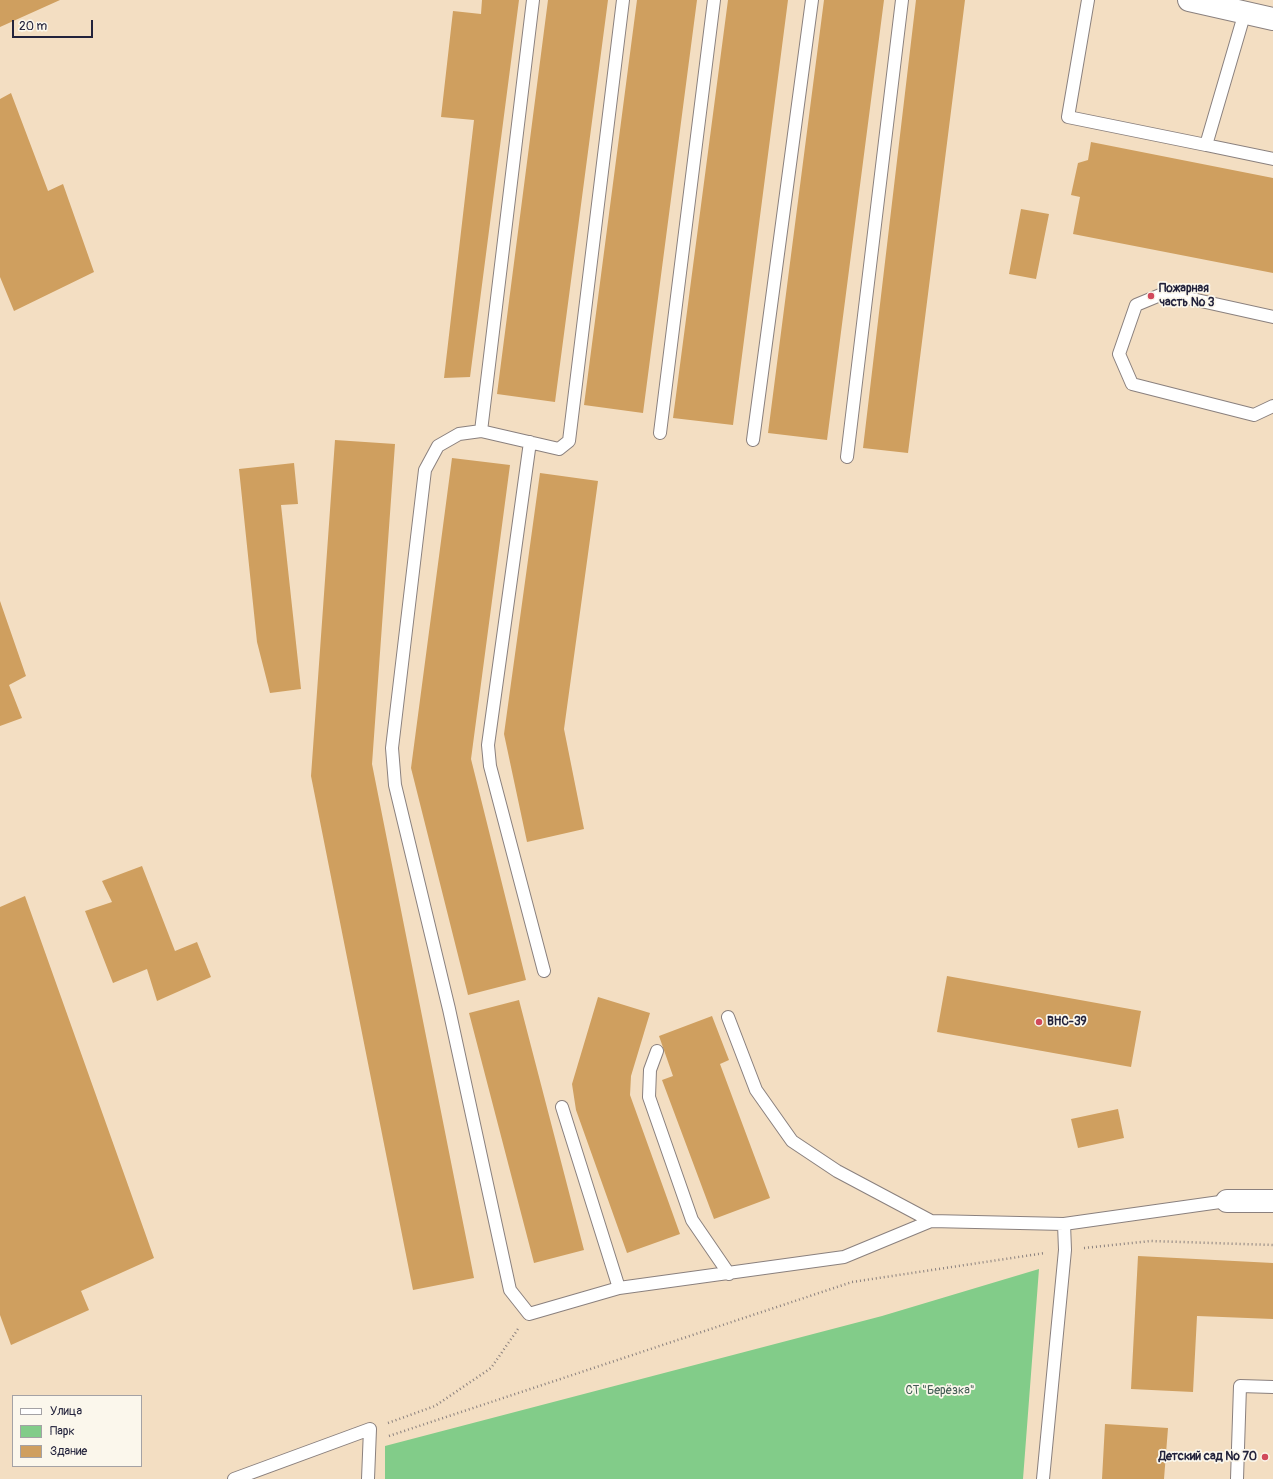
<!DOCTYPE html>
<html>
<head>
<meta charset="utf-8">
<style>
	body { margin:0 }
	#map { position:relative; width:1273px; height:1479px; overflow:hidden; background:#f3dec2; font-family:Pangolin,sans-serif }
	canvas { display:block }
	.legend { position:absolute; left:12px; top:1395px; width:130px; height:72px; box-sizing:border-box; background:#fbf7ec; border:1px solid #a4a2a5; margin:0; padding:5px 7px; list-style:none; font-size:12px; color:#22223b }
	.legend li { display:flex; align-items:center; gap:8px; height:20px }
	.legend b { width:20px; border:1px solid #a4a2a5 }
	.scale { position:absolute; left:12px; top:20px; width:81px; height:18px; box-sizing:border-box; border:2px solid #22223b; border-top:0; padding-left:5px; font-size:12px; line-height:14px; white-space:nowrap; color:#22223b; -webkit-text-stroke:3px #fbf7ec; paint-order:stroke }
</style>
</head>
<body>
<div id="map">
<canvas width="1273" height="1479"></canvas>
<ul class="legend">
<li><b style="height:5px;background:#fff"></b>Улица</li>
<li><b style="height:11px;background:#82cc89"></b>Парк</li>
<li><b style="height:11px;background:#cf9f5f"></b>Здание</li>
</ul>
<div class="scale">20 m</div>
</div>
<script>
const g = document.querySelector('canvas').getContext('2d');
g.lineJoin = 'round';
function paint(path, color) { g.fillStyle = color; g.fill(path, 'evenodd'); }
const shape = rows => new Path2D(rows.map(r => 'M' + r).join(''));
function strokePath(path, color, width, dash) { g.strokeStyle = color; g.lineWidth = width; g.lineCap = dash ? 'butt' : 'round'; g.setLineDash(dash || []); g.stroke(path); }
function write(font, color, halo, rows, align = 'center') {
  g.font = font + ' Pangolin,sans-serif'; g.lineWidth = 3.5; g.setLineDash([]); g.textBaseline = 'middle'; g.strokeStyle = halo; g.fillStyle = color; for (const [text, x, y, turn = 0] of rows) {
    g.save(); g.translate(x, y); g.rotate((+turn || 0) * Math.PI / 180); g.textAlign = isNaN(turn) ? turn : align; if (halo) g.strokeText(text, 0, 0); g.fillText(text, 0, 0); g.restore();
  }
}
const green = shape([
	[1039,1269,1023,1479,385,1479,385,1446,882,1316]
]);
const building = shape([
	[0,0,60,0,0,27],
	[482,0,519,0,470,377,444,378,474,120,441,117,453,11,481,14],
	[548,0,608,0,555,402,497,394],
	[637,0,697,0,643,413,584,405],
	[728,0,788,0,733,425,673,418],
	[824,0,884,0,827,440,768,433],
	[916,0,965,0,908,453,863,448],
	[11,93,48,191,63,184,94,272,14,311,0,277,0,99],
	[1091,142,1273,178,1273,273,1073,234,1080,197,1071,195,1078,163,1088,160],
	[1021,209,1049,214,1036,279,1009,274],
	[335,440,395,444,372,764,474,1278,413,1290,311,776],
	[452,458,510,465,471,759,526,980,468,995,411,768],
	[294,463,298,504,281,505,301,689,270,693,257,642,239,469],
	[540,473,598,481,564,729,584,829,527,842,504,734],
	[0,601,26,676,9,685,22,718,0,726],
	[142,866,175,951,197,942,211,977,157,1001,147,969,113,983,85,911,112,902,102,881],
	[25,896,154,1258,81,1291,89,1310,11,1345,0,1315,0,907],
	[947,976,1141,1011,1131,1067,937,1032],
	[598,997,650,1013,631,1076,630,1095,680,1234,627,1253,576,1110,572,1084],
	[519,1000,584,1250,534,1263,469,1013],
	[712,1016,729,1060,720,1064,770,1198,714,1219,662,1080,673,1076,659,1036],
	[1118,1109,1124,1138,1078,1148,1071,1119],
	[1138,1256,1273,1263,1273,1319,1197,1316,1193,1392,1131,1389],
	[1105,1424,1168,1428,1164,1479,1102,1479]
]);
const path = shape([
	[1084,1248,1151,1241,1273,1245],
	[388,1423,435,1406,491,1368,518,1329],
	[389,1436,852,1282,1045,1253]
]);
const service = shape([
	[623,0,569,441,559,449,481,431,459,434,438,446,425,470,392,748,395,785,449,1009,510,1290,529,1314,619,1288,844,1257,931,1221,1064,1224,1227,1201],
	[1088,0,1068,117,1206,145,1245,12],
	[1206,145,1273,159],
	[1273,317,1165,293,1136,305,1119,354,1132,384,1254,415,1273,406],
	[481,431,533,0],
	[660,433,714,0],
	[753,440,812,0],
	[530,442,488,745,490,766,544,971],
	[847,457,902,0],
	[728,1017,756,1090,792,1141,837,1171,931,1221],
	[657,1051,650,1070,649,1097,692,1220,729,1274],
	[562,1107,619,1288],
	[234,1479,370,1429,368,1479],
	[1043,1479,1065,1250,1064,1224],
	[1237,1479,1240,1386,1273,1387]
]);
const minor = shape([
	[1189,0,1273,19],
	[1227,1201,1273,1201]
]);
const markers = [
	[1151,296,4,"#d1495b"],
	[1039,1022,4,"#d1495b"],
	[1265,1457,4,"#d1495b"]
];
const poiNames = [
	["Пожарная",1159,289],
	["часть № 3",1159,303],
	["ВНС-39",1047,1022],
	["Детский сад № 70",1257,1457,"right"]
];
const parkNames = [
	["СТ \"Берёзка\"",940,1391]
];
paint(green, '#82cc89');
paint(building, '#cf9f5f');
strokePath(service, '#8a807e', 14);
strokePath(minor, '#8a807e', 24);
strokePath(path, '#8a807e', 2.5, [1, 3]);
strokePath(service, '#fff', 12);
strokePath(minor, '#fff', 22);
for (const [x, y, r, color] of markers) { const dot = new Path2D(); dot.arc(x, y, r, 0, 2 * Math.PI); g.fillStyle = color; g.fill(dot); strokePath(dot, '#fbf7ec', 1.5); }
write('bold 12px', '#22223b', '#fbf7ec', poiNames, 'left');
write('12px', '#445e56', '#fbf7ec', parkNames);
</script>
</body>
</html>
